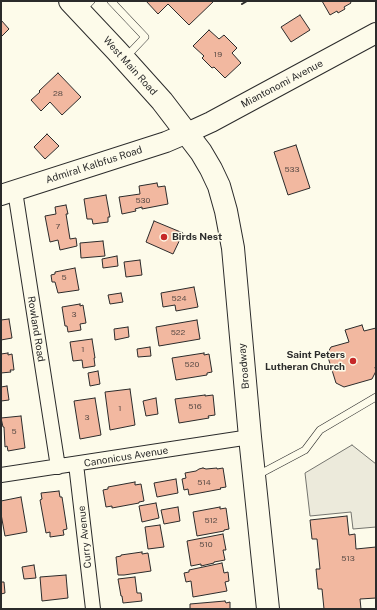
<!DOCTYPE html>
<html>
<head>
<meta charset="utf-8">
<style>
	body { margin:0 }
	#map { position:relative; width:377px; height:610px; overflow:hidden; background:#fdfbea; font-family:"Public Sans",sans-serif }
	canvas { display:block }
	.frame { position:absolute; inset:0; border:2px solid #2b2b2b; pointer-events:none }
</style>
</head>
<body>
<div id="map">
<canvas width="377" height="610"></canvas>
<div class="frame"></div>
</div>
<script>
const g = document.querySelector('canvas').getContext('2d');
g.lineJoin = 'round';
function paint(path, color) { g.fillStyle = color; g.fill(path, 'evenodd'); }
const shape = rows => new Path2D(rows.map(r => 'M' + r).join(''));
function strokePath(path, color, width, dash) { g.strokeStyle = color; g.lineWidth = width; g.lineCap = dash ? 'butt' : 'round'; g.setLineDash(dash || []); g.stroke(path); }
function write(font, color, halo, rows, align = 'center') {
  g.font = font + ' "Public Sans",sans-serif'; g.lineWidth = 3; g.setLineDash([]); g.textBaseline = 'middle'; g.strokeStyle = halo; g.fillStyle = color; for (const [text, x, y, turn = 0] of rows) {
    g.save(); g.translate(x, y); g.rotate((+turn || 0) * Math.PI / 180); g.textAlign = isNaN(turn) ? turn : align; if (halo) g.strokeText(text, 0, 0); g.fillText(text, 0, 0); g.restore();
  }
}
const parking = shape([
	[352,445,376,464,376,527,353,529,351,512,310,516,305,473,352,445]
]);
const building = shape([
	[146,1,214,1,189,25,168,4,158,14,146,1],
	[322,1,350,1,351,3,344,7,345,9,338,13,337,11,330,15,322,1],
	[300,15,310,30,291,42,281,27,300,15],
	[1,20,9,29,1,37,1,20],
	[209,30,219,39,224,35,237,48,232,53,241,63,225,78,214,67,212,68,202,58,204,56,193,46,209,30],
	[58,73,81,97,62,115,50,102,41,111,31,100,40,92,39,91,58,73],
	[47,134,59,146,45,159,34,147,47,134],
	[296,145,310,188,288,195,274,152,296,145],
	[157,183,158,187,165,186,168,204,142,209,142,207,135,209,136,211,122,214,119,197,140,194,139,186,157,183],
	[106,195,110,217,108,217,108,222,93,224,92,219,87,219,84,199,106,195],
	[66,205,68,214,66,214,70,239,76,238,77,246,60,250,58,240,50,242,45,216,56,214,55,207,66,205],
	[154,221,183,233,173,254,146,242,154,221],
	[103,241,105,256,81,258,80,243,103,241],
	[117,256,118,266,103,268,102,259,117,256],
	[140,260,142,275,126,277,124,262,140,260],
	[75,268,79,290,58,293,55,282,52,282,51,275,55,274,55,272,75,268],
	[194,287,198,307,176,311,175,305,163,307,161,293,194,287],
	[121,293,123,302,110,304,108,295,121,293],
	[80,304,80,306,83,305,86,323,80,324,81,330,68,332,67,326,65,326,62,307,80,304],
	[9,319,12,338,1,340,1,320,9,319],
	[197,320,200,339,159,346,156,327,197,320],
	[362,325,364,331,376,328,376,367,375,367,376,371,372,379,344,387,336,383,327,354,331,347,349,342,345,330,362,325],
	[128,327,129,337,115,340,114,329,128,327],
	[92,339,95,358,94,358,95,366,83,368,82,360,73,361,70,342,92,339],
	[150,347,151,356,138,357,137,349,150,347],
	[8,353,8,355,12,354,14,370,10,370,11,372,1,373,1,354,8,353],
	[204,353,204,355,209,354,212,372,207,373,207,375,176,380,172,358,204,353],
	[98,371,100,384,90,386,88,373,98,371],
	[7,386,9,400,1,401,1,387,7,386],
	[130,389,135,425,110,430,105,392,130,389],
	[205,395,205,396,213,395,215,415,208,416,209,418,179,423,175,399,205,395],
	[95,398,101,435,80,439,74,401,95,398],
	[156,398,158,414,146,416,143,401,156,398],
	[21,416,25,448,8,451,7,446,5,447,4,427,3,427,1,418,21,416],
	[203,468,206,469,217,468,217,469,223,468,226,487,220,488,221,489,189,495,188,489,184,490,182,479,186,478,185,473,196,471,199,469,203,468],
	[176,479,178,493,157,497,154,483,176,479],
	[135,482,135,485,141,484,144,501,139,502,139,503,112,508,112,506,106,507,103,490,108,489,108,487,135,482],
	[59,491,60,497,62,497,67,529,63,530,64,535,50,537,50,532,46,533,40,500,42,499,41,493,59,491],
	[21,497,27,532,5,536,1,514,1,501,21,497],
	[156,503,159,518,142,522,139,506,156,503],
	[178,507,180,521,164,524,161,510,178,507],
	[220,507,220,509,226,508,229,529,224,530,224,531,197,536,193,512,220,507],
	[347,516,349,535,355,534,356,549,376,547,376,598,360,599,361,609,324,609,322,589,318,589,316,569,320,569,317,539,312,539,310,520,347,516],
	[160,525,164,547,148,549,145,527,160,525],
	[223,534,226,550,223,550,225,560,214,562,214,563,201,566,201,564,191,566,187,541,223,534],
	[142,552,142,554,148,553,151,571,124,575,118,575,116,557,121,556,121,555,142,552],
	[222,563,224,573,228,572,229,581,225,582,227,591,193,597,191,581,186,582,184,573,189,572,189,570,222,563],
	[34,565,36,578,24,579,22,567,34,565],
	[66,575,68,598,42,601,40,577,66,575],
	[135,577,137,593,141,593,142,601,123,603,122,596,121,596,118,579,135,577],
	[1,582,4,582,5,593,1,594,1,582],
	[225,601,226,603,230,602,230,609,190,609,190,604,225,601]
]);
const lane = shape([
	[111,1,145,37,126,57],
	[81,11,91,1],
	[256,476,305,450,320,430,376,397]
]);
const street = shape([
	[15,191,58,467],
	[76,464,93,609],
	[1,475,250,437]
]);
const secondary = shape([
	[1,195,166,142,187,133,211,122,376,33]
]);
const primary = shape([
	[70,1,117,51,162,101,201,152,211,169,219,186,226,211,233,248,250,437,268,609]
]);
const wall = shape([
	[242,4,247,1]
]);
const markers = [
	[164,237,4,"#c62828"],
	[353,361,4,"#c62828"]
];
const numberNames = [
	["19",218,55],
	["28",58,94],
	["533",292,170],
	["530",143,201],
	["7",58,227],
	["5",64,278],
	["524",179,299],
	["3",74,315],
	["522",178,333],
	["1",83,350],
	["520",192,365],
	["516",195,407],
	["1",120,409],
	["3",87,418],
	["5",14,432],
	["514",204,483],
	["512",211,521],
	["510",206,545],
	["513",348,559]
];
const streetNames = [
	["West Main Road",130,66,48],
	["Miantonomi Avenue",282,84,-28],
	["Admiral Kalbfus Road",94,165,-18],
	["Rowland Road",36,329,81],
	["Broadway",244,366,-95],
	["Canonicus Avenue",126,457,-9],
	["Curry Avenue",85,537,-96]
];
const poiNames = [
	["Birds Nest",172,237],
	["Saint Peters",345,355,"right"],
	["Lutheran Church",345,367,"right"]
];
paint(parking, '#eceadb');
strokePath(parking, '#74746e', 1);
paint(building, '#f2b8a0');
strokePath(building, '#2b2b2b', 1);
strokePath(lane, '#2b2b2b', 8);
strokePath(street, '#2b2b2b', 16);
strokePath(secondary, '#2b2b2b', 22);
strokePath(primary, '#2b2b2b', 24);
strokePath(lane, '#fdfbea', 7);
strokePath(street, '#fdfbea', 14);
strokePath(secondary, '#fdfbea', 20);
strokePath(primary, '#fdfbea', 22);
strokePath(wall, '#2b2b2b', 2);
for (const [x, y, r, color] of markers) { const dot = new Path2D(); dot.arc(x, y, r, 0, 2 * Math.PI); g.fillStyle = color; g.fill(dot); strokePath(dot, '#fdfbea', 1.5); }
write('8px', '#5d4e48', null, numberNames);
write('10px', '#2b2b2b', '#fdfbea', streetNames);
write('bold 10px', '#2b2b2b', '#fdfbea', poiNames, 'left');
</script>
</body>
</html>
